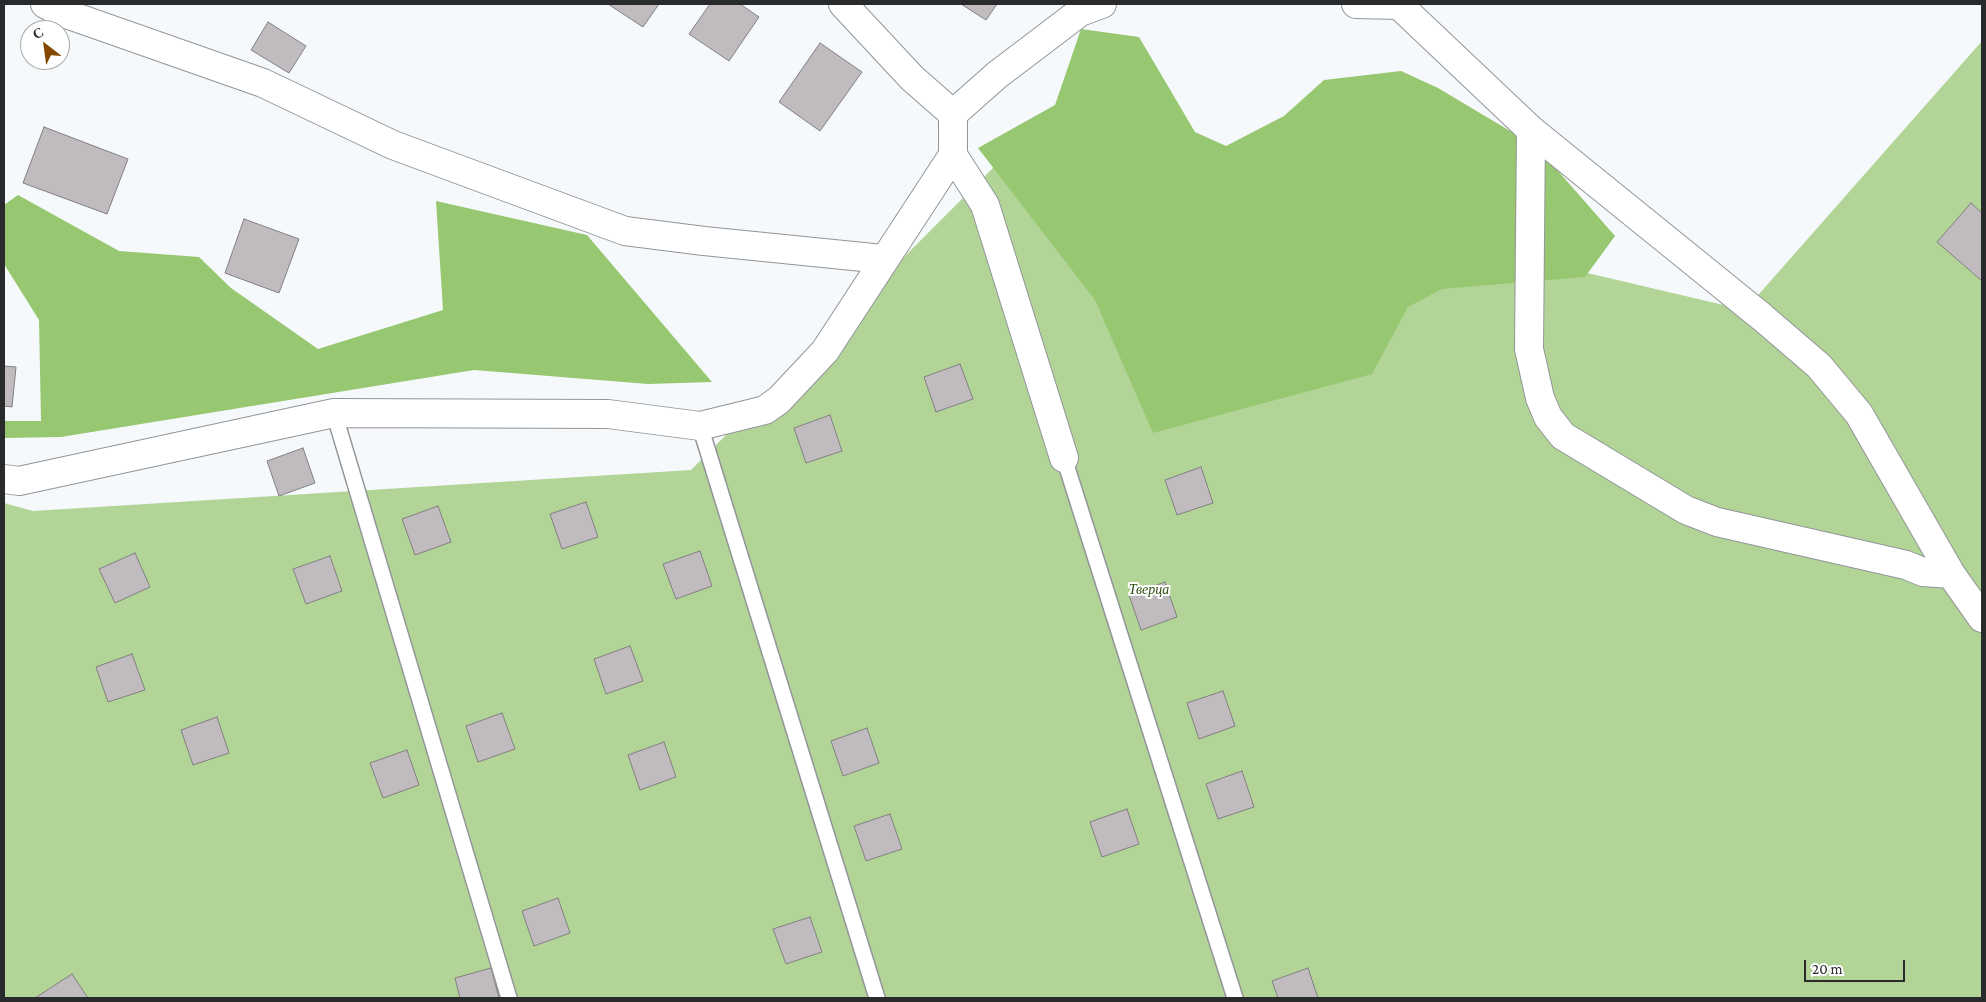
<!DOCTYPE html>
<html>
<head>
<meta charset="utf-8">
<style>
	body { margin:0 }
	#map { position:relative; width:1986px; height:1002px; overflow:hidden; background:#f6f9fc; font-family:"Crimson Pro",serif }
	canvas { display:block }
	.frame { position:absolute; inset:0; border:5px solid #282a2b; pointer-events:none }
	.north { position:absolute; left:20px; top:20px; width:50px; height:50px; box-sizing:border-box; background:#fff; border:1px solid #a9aaaa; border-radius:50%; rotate:330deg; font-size:14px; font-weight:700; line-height:20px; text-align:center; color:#282a2b }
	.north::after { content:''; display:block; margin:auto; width:18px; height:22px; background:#834700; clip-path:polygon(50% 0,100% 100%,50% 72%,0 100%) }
	.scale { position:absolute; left:1804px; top:960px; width:101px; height:22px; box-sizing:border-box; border:2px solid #282a2b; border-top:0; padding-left:6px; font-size:15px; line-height:18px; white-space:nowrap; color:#282a2b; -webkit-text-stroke:4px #fff; paint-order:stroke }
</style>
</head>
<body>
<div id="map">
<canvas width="1986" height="1002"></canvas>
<div class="frame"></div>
<div class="north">С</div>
<div class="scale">20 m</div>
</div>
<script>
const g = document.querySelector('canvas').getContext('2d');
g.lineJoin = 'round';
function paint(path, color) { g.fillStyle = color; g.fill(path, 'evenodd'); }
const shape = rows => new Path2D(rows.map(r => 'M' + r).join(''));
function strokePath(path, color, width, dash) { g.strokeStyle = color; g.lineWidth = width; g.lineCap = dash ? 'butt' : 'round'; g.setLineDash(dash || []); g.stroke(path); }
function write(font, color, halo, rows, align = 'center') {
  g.font = font + ' "Crimson Pro",serif'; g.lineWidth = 4; g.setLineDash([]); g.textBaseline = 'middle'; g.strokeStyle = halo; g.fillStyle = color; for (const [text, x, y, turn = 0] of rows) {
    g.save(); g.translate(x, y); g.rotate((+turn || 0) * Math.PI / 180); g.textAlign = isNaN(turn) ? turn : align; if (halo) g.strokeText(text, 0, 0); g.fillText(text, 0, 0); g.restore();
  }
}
const green = shape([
	[1982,41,1982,998,4,998,4,503,33,511,691,470,1021,140,1745,310]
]);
const forest = shape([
	[1081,29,1139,37,1195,132,1226,146,1284,116,1324,80,1401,71,1438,88,1537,147,1615,236,1585,277,1442,289,1408,307,1372,374,1153,433,1095,300,978,148,1055,105],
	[18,195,119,251,199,257,231,288,318,349,443,310,436,201,587,235,712,382,648,384,474,370,61,437,4,438,4,421,41,421,39,320,4,264,4,205]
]);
const building = shape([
	[608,4,659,4,643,27,608,4],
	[710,4,740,4,759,17,729,61,689,34,710,4],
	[961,4,997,4,986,20,961,4],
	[268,22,306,46,289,73,251,50,268,22],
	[820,43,862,72,820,131,779,102,820,43],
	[44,127,128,159,107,214,23,183,44,127],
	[1971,203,1982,213,1982,281,1937,242,1971,203],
	[244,219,299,239,279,293,225,273,244,219],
	[960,364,973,399,936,412,924,377,960,364],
	[4,366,16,367,12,407,4,406,4,366],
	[830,415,842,451,806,463,794,428,830,415],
	[303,448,315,483,279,496,267,461,303,448],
	[1201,467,1213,503,1177,515,1165,480,1201,467],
	[586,502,598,537,562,549,550,514,586,502],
	[438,506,451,542,415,555,402,519,438,506],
	[700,551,712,586,676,599,663,564,700,551],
	[135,553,150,587,115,603,99,569,135,553],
	[330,556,342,591,306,604,293,569,330,556],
	[1165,582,1177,617,1141,630,1129,595,1165,582],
	[630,646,643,681,606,694,594,659,630,646],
	[132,654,145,690,108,702,96,667,132,654],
	[1223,691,1235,726,1199,739,1187,703,1223,691],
	[502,713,515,749,478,762,466,726,502,713],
	[217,717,229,753,193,765,181,730,217,717],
	[867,728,879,763,843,776,831,741,867,728],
	[664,742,676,777,640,790,628,755,664,742],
	[407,750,419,785,383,798,370,763,407,750],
	[1242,771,1254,807,1218,819,1206,784,1242,771],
	[1127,809,1139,844,1102,857,1090,822,1127,809],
	[890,814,902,849,866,861,854,826,890,814],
	[558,898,570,933,534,946,522,911,558,898],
	[810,917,822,952,786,964,773,929,810,917],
	[491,968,499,998,460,998,455,978,491,968],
	[1308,968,1318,998,1278,998,1272,981,1308,968],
	[72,974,88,998,35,998,72,974]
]);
const service = shape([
	[334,413,509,998],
	[700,426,877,998],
	[1064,458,1235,998]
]);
const minor = shape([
	[45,4,58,11,263,83,393,145,625,231,704,241,883,259],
	[843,4,912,78,953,114],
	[1356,4,1399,5,1531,130,1529,349,1540,398,1548,417,1563,436,1686,510,1717,522,1906,565,1923,572,1951,574,1982,618],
	[1531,130,1762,317,1819,366,1859,414,1951,574],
	[953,155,953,114,997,75,1080,12,1102,4],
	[4,479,19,481,334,413,608,414,700,426,765,410,779,400,825,351,953,155,985,205,1064,458]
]);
const parkNames = [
	["Тверца",1149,590]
];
paint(green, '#b2d597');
paint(forest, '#97c770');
paint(building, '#bfbbbe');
strokePath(building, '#827f81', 1);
strokePath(service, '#929598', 18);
strokePath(minor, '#929598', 30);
strokePath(service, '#fff', 15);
strokePath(minor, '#fff', 28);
write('italic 14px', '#2e4c0f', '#fff', parkNames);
</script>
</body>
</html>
